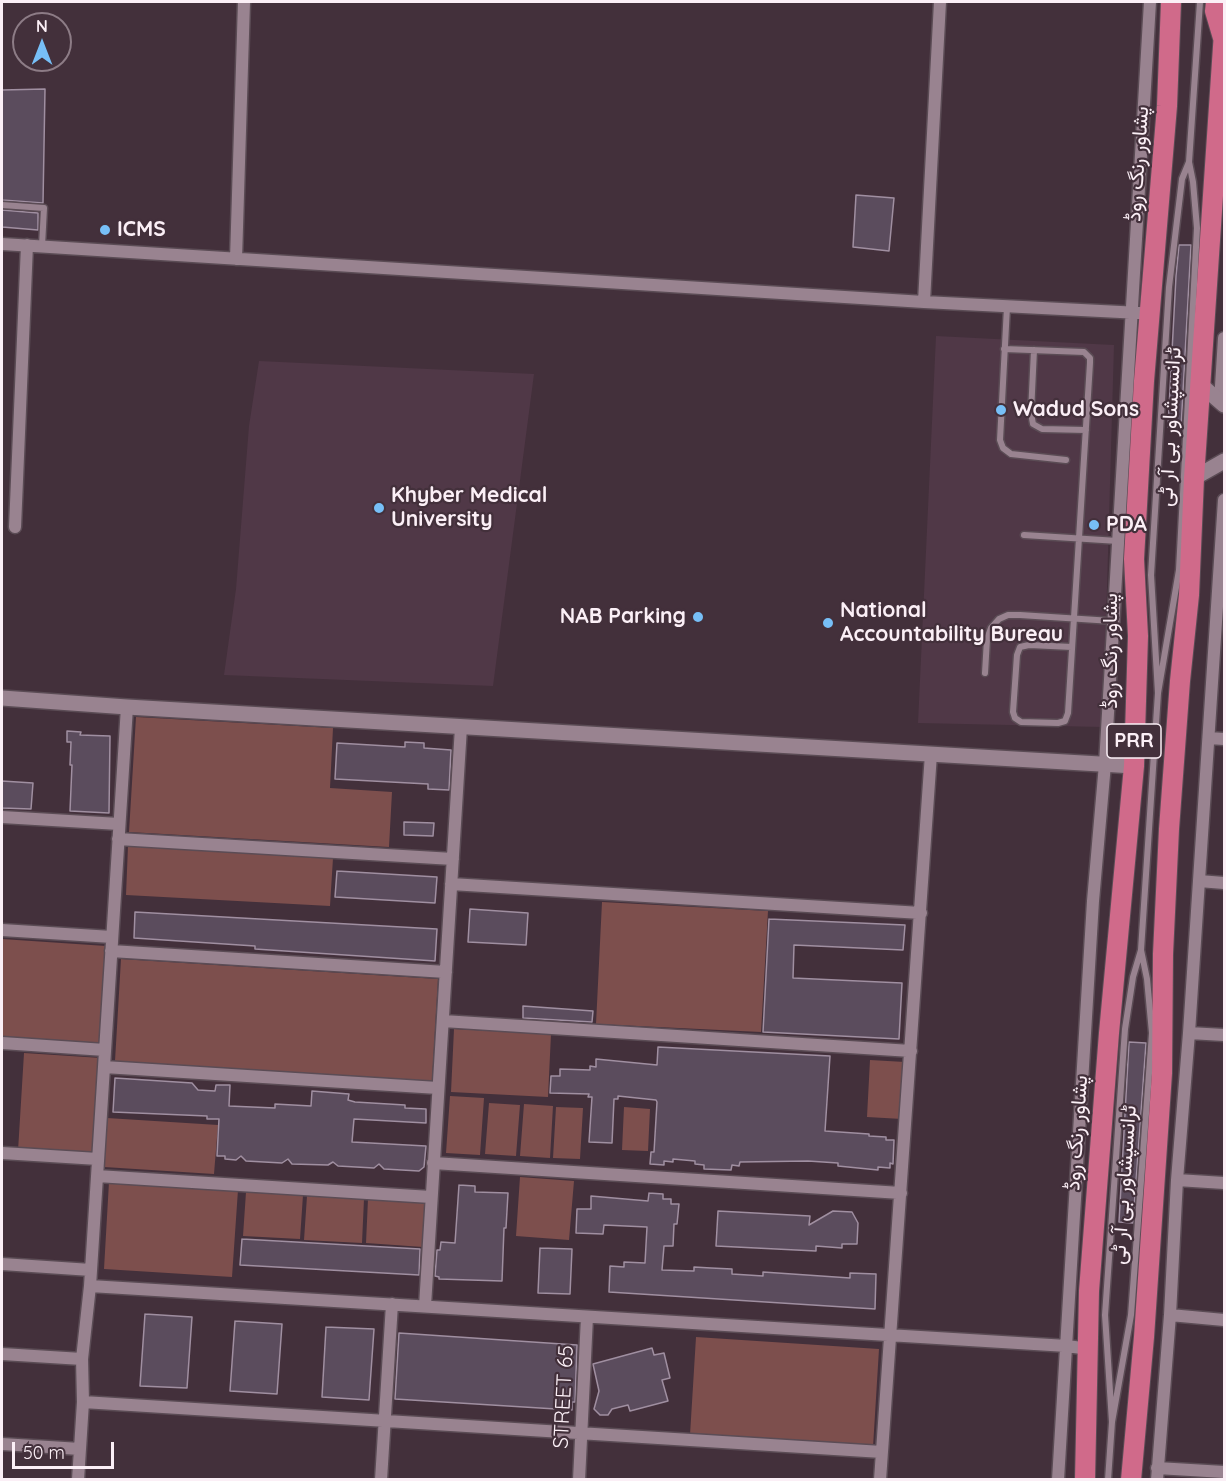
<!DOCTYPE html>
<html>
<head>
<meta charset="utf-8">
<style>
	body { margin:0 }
	#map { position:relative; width:1226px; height:1481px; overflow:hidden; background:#43303b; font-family:Quicksand,sans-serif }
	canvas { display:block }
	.frame { position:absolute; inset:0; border:3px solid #fbeff6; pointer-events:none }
	.north { position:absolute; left:12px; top:12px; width:60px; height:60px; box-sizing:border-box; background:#43303b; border:2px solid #8d7c86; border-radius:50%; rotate:0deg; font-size:16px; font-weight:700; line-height:24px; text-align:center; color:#fbeff6 }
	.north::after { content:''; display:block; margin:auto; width:21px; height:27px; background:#77bff7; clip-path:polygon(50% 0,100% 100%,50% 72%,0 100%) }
	.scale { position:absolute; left:12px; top:1442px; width:102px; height:27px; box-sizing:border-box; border:3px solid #fbeff6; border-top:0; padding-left:8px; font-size:18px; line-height:21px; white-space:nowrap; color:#fbeff6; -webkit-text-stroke:4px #43303b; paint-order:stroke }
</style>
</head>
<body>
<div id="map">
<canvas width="1226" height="1481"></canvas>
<div class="frame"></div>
<div class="north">N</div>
<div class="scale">50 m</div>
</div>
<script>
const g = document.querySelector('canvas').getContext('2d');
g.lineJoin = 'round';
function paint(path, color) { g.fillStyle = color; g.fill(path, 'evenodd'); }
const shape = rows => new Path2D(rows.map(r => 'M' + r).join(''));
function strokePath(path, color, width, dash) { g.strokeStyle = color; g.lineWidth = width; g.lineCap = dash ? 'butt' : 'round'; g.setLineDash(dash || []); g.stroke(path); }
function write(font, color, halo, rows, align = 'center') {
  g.font = font + ' Quicksand,Vazirmatn,sans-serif'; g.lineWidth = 4.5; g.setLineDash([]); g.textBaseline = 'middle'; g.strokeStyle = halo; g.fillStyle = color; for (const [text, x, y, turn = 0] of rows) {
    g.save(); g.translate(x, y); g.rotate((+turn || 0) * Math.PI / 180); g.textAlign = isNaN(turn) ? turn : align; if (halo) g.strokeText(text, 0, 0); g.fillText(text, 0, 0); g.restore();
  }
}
const built = shape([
	[936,336,1114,345,1103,727,918,723],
	[259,361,534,374,493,686,224,675,236,589,249,426]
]);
const green = shape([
	[136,717,333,728,330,788,392,792,389,847,129,832],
	[128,846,333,858,330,906,126,895],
	[602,902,768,911,761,1032,596,1024],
	[2,939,106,946,100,1045,2,1039],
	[121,959,438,979,432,1081,115,1061],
	[454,1029,551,1034,548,1097,451,1092],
	[24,1053,101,1058,95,1156,18,1151],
	[870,1060,905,1062,902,1119,867,1117],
	[450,1096,484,1098,480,1155,446,1153],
	[489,1103,520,1105,516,1156,485,1154],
	[524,1104,553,1106,550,1158,520,1156],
	[556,1107,583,1108,580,1159,553,1158],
	[624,1107,650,1109,648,1151,622,1150],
	[107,1118,218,1125,214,1174,104,1167],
	[520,1177,574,1181,569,1240,516,1236],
	[109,1182,238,1190,232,1277,104,1269],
	[246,1192,303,1195,300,1239,243,1236],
	[307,1196,364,1199,362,1243,304,1240],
	[368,1199,426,1203,423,1247,366,1243],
	[696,1337,879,1349,873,1447,690,1435]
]);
const building = shape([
	[45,89,43,203,2,200,2,90,45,89],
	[856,195,894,198,889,251,853,247,856,195],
	[2,210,38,213,38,230,2,227,2,210],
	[1179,245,1191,245,1181,428,1168,427,1176,276,1179,245],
	[67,731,81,732,80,735,110,736,109,813,70,811,72,765,70,765,71,742,67,742,67,731],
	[405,742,424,743,424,748,451,750,449,790,428,789,428,784,335,779,337,743,405,747,405,742],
	[2,781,33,783,31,809,2,808,2,781],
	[404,822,434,823,433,836,404,835,404,822],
	[337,871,437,877,435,903,335,897,337,871],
	[470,909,528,913,526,945,468,942,470,909],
	[135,912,437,929,435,961,255,949,255,946,134,938,135,912],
	[769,919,905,925,903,950,794,945,793,978,902,983,899,1039,763,1032,769,919],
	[523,1006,593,1011,592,1022,523,1018,523,1006],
	[1129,1042,1146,1043,1133,1223,1119,1222,1129,1042],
	[658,1047,830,1056,825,1131,869,1134,869,1136,886,1137,886,1140,894,1140,893,1164,890,1163,890,1168,878,1167,878,1170,838,1166,838,1163,808,1161,740,1162,739,1166,732,1165,731,1170,704,1169,704,1165,695,1164,695,1161,673,1159,673,1162,664,1161,664,1165,650,1164,651,1152,654,1152,657,1102,656,1100,618,1096,618,1099,614,1099,612,1143,589,1142,592,1097,588,1097,589,1094,550,1093,551,1076,560,1076,560,1069,590,1070,590,1066,596,1067,596,1059,657,1065,658,1047],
	[115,1078,192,1083,198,1090,215,1091,216,1085,230,1085,229,1106,275,1108,275,1104,311,1106,312,1091,349,1094,348,1100,355,1102,405,1105,405,1108,426,1109,426,1123,354,1119,352,1142,426,1146,424,1167,419,1171,384,1169,379,1164,374,1168,338,1166,333,1162,328,1165,292,1164,288,1159,282,1163,246,1161,241,1156,236,1160,225,1159,225,1156,217,1156,219,1119,207,1119,207,1116,113,1112,115,1078],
	[459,1185,475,1186,475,1192,508,1193,506,1228,504,1228,502,1281,439,1279,439,1277,435,1276,437,1250,440,1250,441,1242,455,1243,459,1185],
	[649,1193,663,1194,663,1199,671,1199,671,1204,679,1204,677,1224,674,1224,673,1246,664,1246,662,1270,694,1271,694,1267,711,1268,732,1269,732,1274,763,1276,763,1272,850,1278,850,1273,876,1274,875,1309,609,1292,610,1266,624,1267,624,1262,645,1263,647,1227,604,1225,603,1234,576,1233,577,1209,591,1209,591,1196,648,1201,649,1193],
	[718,1211,810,1216,809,1225,833,1211,852,1212,858,1223,857,1244,842,1244,842,1248,816,1246,816,1251,716,1246,718,1211],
	[242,1239,420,1249,419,1275,240,1265,242,1239],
	[540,1248,572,1249,570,1294,538,1293,540,1248],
	[145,1314,192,1317,187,1388,140,1386,145,1314],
	[235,1321,282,1324,277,1394,230,1391,235,1321],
	[326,1327,374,1329,369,1400,322,1397,326,1327],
	[399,1333,577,1345,575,1402,572,1402,572,1410,395,1399,399,1333],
	[652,1348,654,1355,664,1353,670,1378,662,1380,668,1401,630,1411,628,1405,612,1409,608,1415,600,1415,594,1409,599,1391,593,1364,652,1348]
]);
const service = shape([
	[1189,162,1182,179,1169,287,1151,575,1158,693,1179,570,1197,228,1193,182,1189,162,1200,2],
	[2,205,44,208,42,246],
	[1007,307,1000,440,1003,448,1011,454,1066,460],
	[1004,349,1084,352,1090,358,1090,363,1068,713,1065,721,1058,723,1021,722,1015,718,1013,712,1017,655,1020,647,1029,645,1072,647],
	[1034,350,1031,413,1033,424,1042,429,1086,430],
	[1024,535,1118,541],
	[985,673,987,639,991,628,999,619,1008,615,1020,615,1112,621],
	[1141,950,1147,979,1152,1033,1131,1315,1112,1422,1105,1315,1125,1029,1133,977,1141,950,1158,693],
	[1108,1480,1112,1422]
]);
const minor = shape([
	[2,244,924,302,1140,313],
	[236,259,244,2],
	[924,302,940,2],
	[1220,402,1224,338],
	[15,527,27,245],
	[1209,738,1224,739],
	[2,817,119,824],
	[118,839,453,859],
	[1199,881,1224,883],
	[451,884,921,913],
	[2,930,112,937],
	[111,951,446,972],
	[443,1021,911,1051],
	[1189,1033,1224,1035],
	[2,1043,105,1050],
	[104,1067,438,1088],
	[2,1153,98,1159],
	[433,1163,901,1193],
	[97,1176,431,1197],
	[1177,1180,1224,1183],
	[2,1264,91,1270],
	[90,1286,1067,1346,1089,1349],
	[425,1306,461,727],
	[1170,1315,1224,1320],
	[2,1354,82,1359],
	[83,1402,882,1452],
	[2,1444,80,1449],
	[1157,1468,1224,1472],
	[78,1480,83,1402,82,1359,90,1286,127,707],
	[381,1480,392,1304],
	[579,1480,587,1317],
	[880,1480,931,754],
	[1058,1480,1093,901,1105,764,1150,2],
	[1157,1480,1170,1315,1177,1180,1189,1033,1224,500]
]);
const tertiary = shape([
	[1202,386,1224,405],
	[1194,478,1224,461],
	[2,698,127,707,1134,766]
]);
const trunk = shape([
	[1216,2,1215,11,1223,38],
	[1085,1480,1089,1291,1109,1033,1134,766,1138,636,1134,559,1144,381,1167,106,1171,2],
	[1131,1480,1144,1337,1162,1073,1163,954,1169,829,1180,681,1189,595,1194,478,1224,32]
]);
const markers = [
	[105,230,6,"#77bff7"],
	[1001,410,6,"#77bff7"],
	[379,508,6,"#77bff7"],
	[1094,525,6,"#77bff7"],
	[698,617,6,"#77bff7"],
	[828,623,6,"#77bff7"]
];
const shields = [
	[1134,741,54]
];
const shieldNames = [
	["PRR",1134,741]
];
const streetNames = [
	["پشاور رنگ روڈ",1138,164,-86],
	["ٹرانسپشاور بی آر ٹی",1170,427,-87],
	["پشاور رنگ روڈ",1111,651,-90],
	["پشاور رنگ روڈ",1077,1133,-86],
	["ٹرانسپشاور بی آر ٹی",1124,1185,-86],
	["STREET 65",564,1397,-87]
];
const poiNames = [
	["ICMS",117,230],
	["Wadud Sons",1013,410],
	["Khyber Medical",391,496],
	["University",391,520],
	["PDA",1106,525],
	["National",840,611],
	["Accountability Bureau",840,635],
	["NAB Parking",686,617,"right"]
];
paint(built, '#503847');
paint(green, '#7d4f4d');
paint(building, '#5b4c5d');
strokePath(building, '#a08fa1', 1.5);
strokePath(service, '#5b4c55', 9);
strokePath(minor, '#5b4c55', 15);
strokePath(tertiary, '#5b4c55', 18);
strokePath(trunk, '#5b4c55', 22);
strokePath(service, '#998390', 6);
strokePath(minor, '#998390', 12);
strokePath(tertiary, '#998390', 15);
strokePath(trunk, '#d06a8a', 20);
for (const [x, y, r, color] of markers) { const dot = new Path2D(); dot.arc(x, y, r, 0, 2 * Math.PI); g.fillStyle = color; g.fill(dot); strokePath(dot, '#43303b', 2); }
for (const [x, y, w] of shields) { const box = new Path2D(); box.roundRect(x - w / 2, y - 17, w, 34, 4.5); g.fillStyle = '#43303b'; g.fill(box); strokePath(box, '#fbeff6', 1.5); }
write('bold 20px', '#fbeff6', null, shieldNames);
write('21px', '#fbeff6', '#43303b', streetNames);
write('bold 21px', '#fbeff6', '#43303b', poiNames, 'left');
</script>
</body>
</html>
